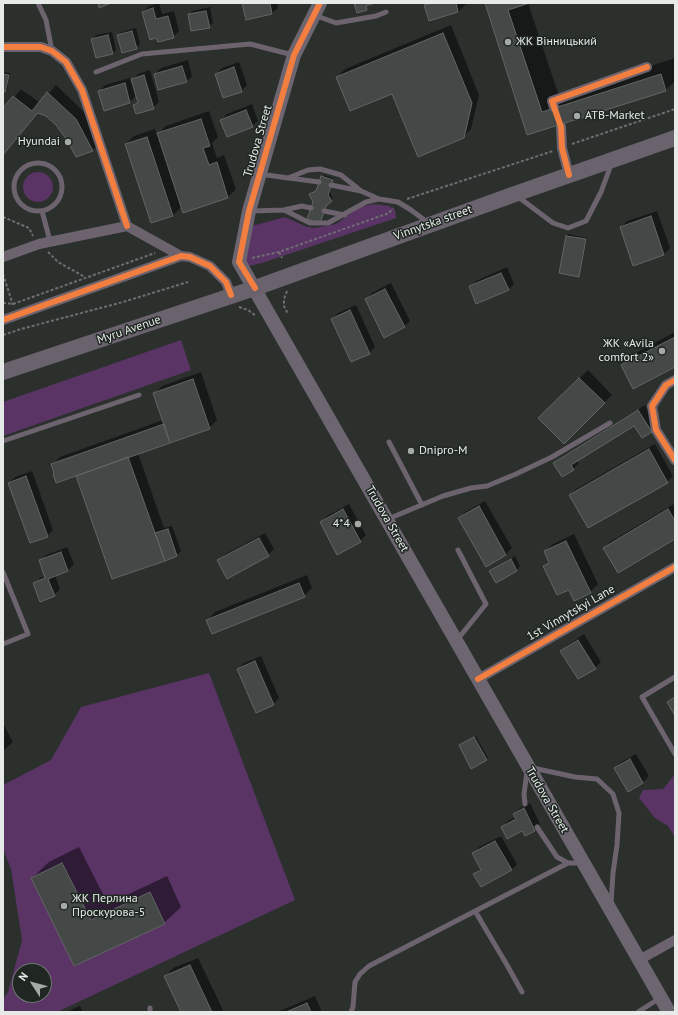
<!DOCTYPE html>
<html>
<head>
<meta charset="utf-8">
<style>
	body { margin:0 }
	#map { position:relative; width:678px; height:1015px; overflow:hidden; background:#2b302d; font-family:"PT Sans",sans-serif }
	canvas { display:block }
	.frame { position:absolute; inset:0; border:4px solid #e6ebe8; pointer-events:none }
	.north { position:absolute; left:12px; top:963px; width:40px; height:40px; box-sizing:border-box; background:#202723; border:1px solid #6f7572; border-radius:50%; rotate:306deg; font-size:11px; font-weight:700; line-height:16px; text-align:center; color:#e6ebe8 }
	.north::after { content:''; display:block; margin:auto; width:14px; height:18px; background:#a5aaa7; clip-path:polygon(50% 0,100% 100%,50% 72%,0 100%) }
</style>
</head>
<body>
<div id="map">
<canvas width="678" height="1015"></canvas>
<div class="frame"></div>
<div class="north">N</div>
</div>
<script>
const g = document.querySelector('canvas').getContext('2d');
g.lineJoin = 'round';
function paint(path, color) { g.fillStyle = color; g.fill(path, 'evenodd'); }
const shape = rows => new Path2D(rows.map(r => 'M' + r).join(''));
function strokePath(path, color, width, dash) { g.strokeStyle = color; g.lineWidth = width; g.lineCap = dash ? 'butt' : 'round'; g.setLineDash(dash || []); g.stroke(path); }
function write(font, color, halo, rows, align = 'center') {
  g.font = font + ' "PT Sans",sans-serif'; g.lineWidth = 3; g.setLineDash([]); g.textBaseline = 'middle'; g.strokeStyle = halo; g.fillStyle = color; for (const [text, x, y, turn = 0] of rows) {
    g.save(); g.translate(x, y); g.rotate((+turn || 0) * Math.PI / 180); g.textAlign = isNaN(turn) ? turn : align; if (halo) g.strokeText(text, 0, 0); g.fillText(text, 0, 0); g.restore();
  }
}
const green = shape([
	'23 187a15 15 0 1 1 30 0a15 15 0 1 1-30 0Z',
	[374,204,389,206,395,210,396,218,262,263,249,266,244,261,252,226,285,217,307,227,314,228,336,224,357,209,364,206],
	[181,340,191,370,3,436,3,402],
	[209,673,295,900,57,1012,3,1012,3,999,8,992,22,940,11,869,3,849,3,785,51,760,81,707],
	[20,971,44,971,44,995,20,995],
	[675,774,675,840,673,834,668,826,655,818,639,798,643,790,663,789]
]);
const shadow = shape([
	[159,3,162,14,174,11,179,31,173,37,157,36,143,12,149,6],
	[244,3,277,3,278,8,272,13],
	[428,3,466,3,466,4,458,12,429,20,425,6],
	[486,3,528,3,559,96,675,58,675,81,666,90,527,134],
	[210,7,213,23,209,27,189,15,192,11],
	[451,25,479,95,471,129,463,137,392,93,337,77,345,69],
	[136,28,140,44,136,48,118,35,122,32],
	[112,32,116,50,113,53,93,39,96,35],
	[188,60,192,76,186,82,155,74,161,68],
	[239,62,247,85,241,91,216,74,222,68],
	[150,70,159,102,153,108,135,105,138,101,136,95,130,102,105,109,100,91,105,85,130,78,131,80,138,74],
	[3,72,10,73,7,89,5,91,3,90],
	[56,85,84,112,100,142,93,150,68,139,56,124,46,115,38,112,3,155,3,109,21,89,40,103],
	[252,104,258,121,252,126,221,120,227,114],
	[209,111,218,137,212,143,217,158,224,155,236,189,228,197,184,211,182,206,173,215,152,222,126,144,134,136,155,129,157,135,166,126],
	[324,175,333,178,330,192,333,199,326,204,320,221,311,193,317,190],
	[657,211,670,248,664,254,634,265,621,227,627,221],
	[568,234,587,238,580,274,579,276,560,273,567,236],
	[507,267,514,284,508,290,470,287,476,281],
	[391,283,410,321,404,327,366,299,372,293],
	[356,305,375,347,369,353,332,319,338,313],
	[675,332,675,366,622,366,634,354],
	[588,370,612,395,564,443,540,418],
	[201,372,217,420,209,428,138,453,164,528,172,526,181,551,177,555,113,578,76,475,55,473,52,465,60,457,163,420,154,394,162,386],
	[645,405,657,426,651,431,635,425,577,460,579,463,573,469,555,463,561,457],
	[655,444,673,476,667,482,570,495,576,489],
	[32,471,53,530,47,536,9,483,15,477],
	[485,501,512,548,506,554,486,565,459,518,465,512],
	[349,504,366,535,360,541,321,522,327,516],
	[674,504,675,506,675,538,604,548,610,542],
	[265,533,274,549,268,555,218,561,224,555],
	[574,534,598,584,590,592,569,588,544,566,550,561,545,551,553,544],
	[67,547,74,564,68,570,55,575,60,589,54,595,34,584,40,578,45,576,40,561,46,555],
	[515,556,520,566,517,570,496,581,490,571,494,568],
	[307,575,312,588,304,596,207,620,215,612],
	[584,634,601,662,595,668,562,651,568,645],
	[261,656,279,698,273,704,238,669,244,663],
	[3,723,13,742,3,751],
	[476,736,488,758,487,760,461,744],
	[636,754,649,776,643,782,628,790,615,768,621,762],
	[530,803,540,824,534,830,525,834,523,829,502,827,508,821,516,817,515,814,520,808],
	[501,836,517,864,512,870,475,874,480,869,474,853,479,847],
	[79,847,108,904,167,876,181,907,164,923,74,965,32,878,49,862],
	[198,958,224,1012,182,1012,165,976,173,968],
	[315,996,322,1012,277,1012],
	[80,1006,83,1012,66,1012]
]);
const building = shape([
	[98,3,111,3,99,8,98,3],
	[242,3,270,3,272,14,246,20,242,3],
	[354,3,375,3,366,6,367,10,357,13,354,3],
	[432,3,456,3,458,12,429,21,424,5,432,3],
	[485,3,530,3,508,10,542,112,661,74,666,91,527,135,485,3],
	[153,8,156,19,168,16,174,38,158,42,156,38,150,40,142,12,153,8],
	[206,11,210,28,191,31,188,14,206,11],
	[132,31,137,49,122,53,117,35,132,31],
	[443,33,472,103,464,138,418,157,392,94,350,111,336,77,443,33],
	[108,35,113,54,96,58,91,39,108,35],
	[182,66,187,82,158,90,154,74,182,66],
	[234,67,242,92,223,98,215,74,234,67],
	[3,74,9,75,5,92,3,91,3,74],
	[144,75,154,109,136,114,133,105,138,103,131,79,144,75],
	[125,83,130,103,104,111,98,91,125,83],
	[47,92,76,119,93,151,76,157,67,140,56,125,46,116,38,113,35,116,3,155,3,108,13,96,32,111,47,92],
	[246,110,253,127,227,137,220,120,246,110],
	[201,119,210,146,203,148,209,165,217,162,228,198,183,213,157,133,201,119],
	[147,137,173,216,151,223,125,144,147,137],
	[321,176,333,180,328,195,332,201,326,206,320,223,307,219,313,202,309,194,316,191,321,176],
	[651,216,664,255,633,266,620,227,651,216],
	[566,236,586,239,579,277,559,273,566,236],
	[501,273,509,290,476,304,469,286,501,273],
	[385,289,405,327,384,338,365,299,385,289],
	[350,310,370,354,351,362,331,319,350,310],
	[675,337,675,367,633,389,621,365,675,337],
	[579,378,605,403,564,444,538,418,579,378],
	[193,379,210,429,170,443,153,393,193,379],
	[638,410,652,432,642,438,634,426,571,465,574,470,562,477,553,463,638,410],
	[164,424,170,443,56,483,53,474,54,473,51,464,164,424],
	[649,449,668,483,588,528,569,495,649,449],
	[128,457,165,561,112,579,76,476,128,457],
	[26,476,48,537,30,543,8,483,26,476],
	[479,506,506,555,486,567,458,518,479,506],
	[343,509,361,542,337,555,320,522,343,509],
	[668,509,675,521,675,539,618,573,603,548,668,509],
	[168,529,177,556,165,561,155,533,168,529],
	[259,538,269,556,227,579,217,560,259,538],
	[566,541,591,593,574,601,569,590,557,595,543,566,549,563,544,551,566,541],
	[61,552,68,571,48,579,55,596,40,602,33,583,45,578,39,560,61,552],
	[511,559,517,571,496,583,489,571,511,559],
	[299,583,305,597,212,634,206,620,299,583],
	[578,640,596,669,578,679,560,651,578,640],
	[255,661,274,705,256,713,237,669,255,661],
	[675,697,675,716,667,702,675,697],
	[474,737,487,760,471,769,459,745,474,737],
	[630,759,643,783,628,792,614,768,630,759],
	[524,808,535,831,525,836,522,831,507,839,501,827,516,819,513,814,524,808],
	[495,841,512,870,481,887,473,874,481,870,472,853,495,841],
	[62,863,91,920,150,892,165,924,74,966,31,878,62,863],
	[190,965,212,1012,181,1012,164,976,190,965],
	[307,1003,311,1012,286,1012,307,1003]
]);
const streetTunnel = shape([
	[554,107,561,127]
]);
const path = shape([
	[572,144,675,109],
	[407,199,553,151],
	[3,217,29,228,33,236],
	[48,252,58,262,85,277],
	[279,252,282,258],
	[252,258,279,252,389,213,393,208],
	[3,274,13,305],
	[287,291,284,299,284,306,288,314],
	[3,303,13,304,155,253],
	[239,307,248,310,256,316],
	[3,335,21,329,123,302,188,282]
]);
const lane = shape([
	[38,3,46,20,52,51],
	[314,15,336,23,376,16,386,12],
	[96,72,142,54,250,44,293,55],
	'14 187a24 24 0 1 1 48 0a24 24 0 1 1-48 0Z',
	[260,174,288,178,308,170,320,169,341,175,361,191,379,199],
	[289,178,319,182],
	[331,185,361,191],
	[517,196,553,223,568,228,586,221,601,192,611,165],
	[284,210,310,223,328,223,366,202,379,199,398,202,411,210,427,222],
	[42,211,50,241],
	[251,211,284,210,302,206,311,208],
	[324,211,345,215],
	[3,441,139,395],
	[389,442,422,505],
	[388,519,443,496,471,488,487,486,516,474,552,457,610,423],
	[3,572,28,634,3,644],
	[457,640,486,604,458,550],
	[675,677,642,697,675,754],
	[533,768,575,777,597,779,613,794,619,813,617,845,613,873,611,904],
	[525,804,524,794,527,772],
	[537,827,557,857,568,863,576,863,580,858],
	[475,911,507,965,522,992],
	[150,1012,150,1008],
	[351,1012,353,1007,355,982,360,974,369,966,568,863],
	[638,1012,660,998]
]);
const street = shape([
	[3,47,41,47,52,51,66,62,82,90,127,226],
	[554,107,552,101,647,67],
	[561,127,562,148,569,175],
	[3,257,39,244,127,226,181,256],
	[3,320,181,256,190,257,210,266,226,282,231,295],
	[675,380,666,385,652,406,656,430,675,460],
	[478,679,675,567],
	[639,960,675,940]
]);
const secondary = shape([
	[320,3,294,55,249,211,239,262,669,1012]
]);
const primary = shape([
	[3,372,255,288,515,194,675,138]
]);
const cycleway = shape([
	[3,47,41,47,52,51,66,62,82,90,127,226],
	[569,175,562,148,561,127,552,101,647,67],
	[255,288,239,262,249,211,294,55,320,3],
	[3,320,181,256,190,257,210,266,226,282,231,295],
	[675,380,666,385,652,406,656,430,675,460],
	[478,679,675,567]
]);
const markers = [
	[508,42,4,"#a5aaa7"],
	[577,116,4,"#a5aaa7"],
	[68,142,4,"#a5aaa7"],
	[662,351,4,"#a5aaa7"],
	[411,451,4,"#a5aaa7"],
	[358,524,4,"#a5aaa7"],
	[64,906,4,"#a5aaa7"]
];
const poiNames = [
	["ЖК Вінницький",516,42],
	["ATB-Market",585,116],
	["Hyundai",60,142,"right"],
	["ЖК «Avila",654,344,"right"],
	["comfort 2»",654,358,"right"],
	["Dnipro-M",419,451],
	["4*4",350,524,"right"],
	["ЖК Перлина",72,899],
	["Проскурова-5",72,913]
];
const streetNames = [
	["Trudova Street",258,141,-74],
	["Vinnytska street",433,223,-20],
	["Myru Avenue",129,330,-19],
	["Trudova Street",387,519,60],
	["1st Vinnytskyi Lane",571,613,-30],
	["Trudova Street",547,800,60]
];
paint(green, '#593465');
paint(shadow, '#0007');
paint(building, '#444846');
strokePath(building, '#626663', 1);
strokePath(streetTunnel, '#474c49', 10, [10, 5]);
strokePath(path, '#6f6c72', 2, [3, 2]);
strokePath(lane, '#6c636e', 5);
strokePath(street, '#6c636e', 10);
strokePath(secondary, '#6d6671', 14);
strokePath(primary, '#6a636e', 16);
strokePath(cycleway, '#f27e40', 6);
for (const [x, y, r, color] of markers) { const dot = new Path2D(); dot.arc(x, y, r, 0, 2 * Math.PI); g.fillStyle = color; g.fill(dot); strokePath(dot, '#202723', 1.5); }
write('12px', '#e6ebe8', '#202723', poiNames, 'left');
write('12px', '#e6ebe8', '#202723', streetNames);
</script>
</body>
</html>
